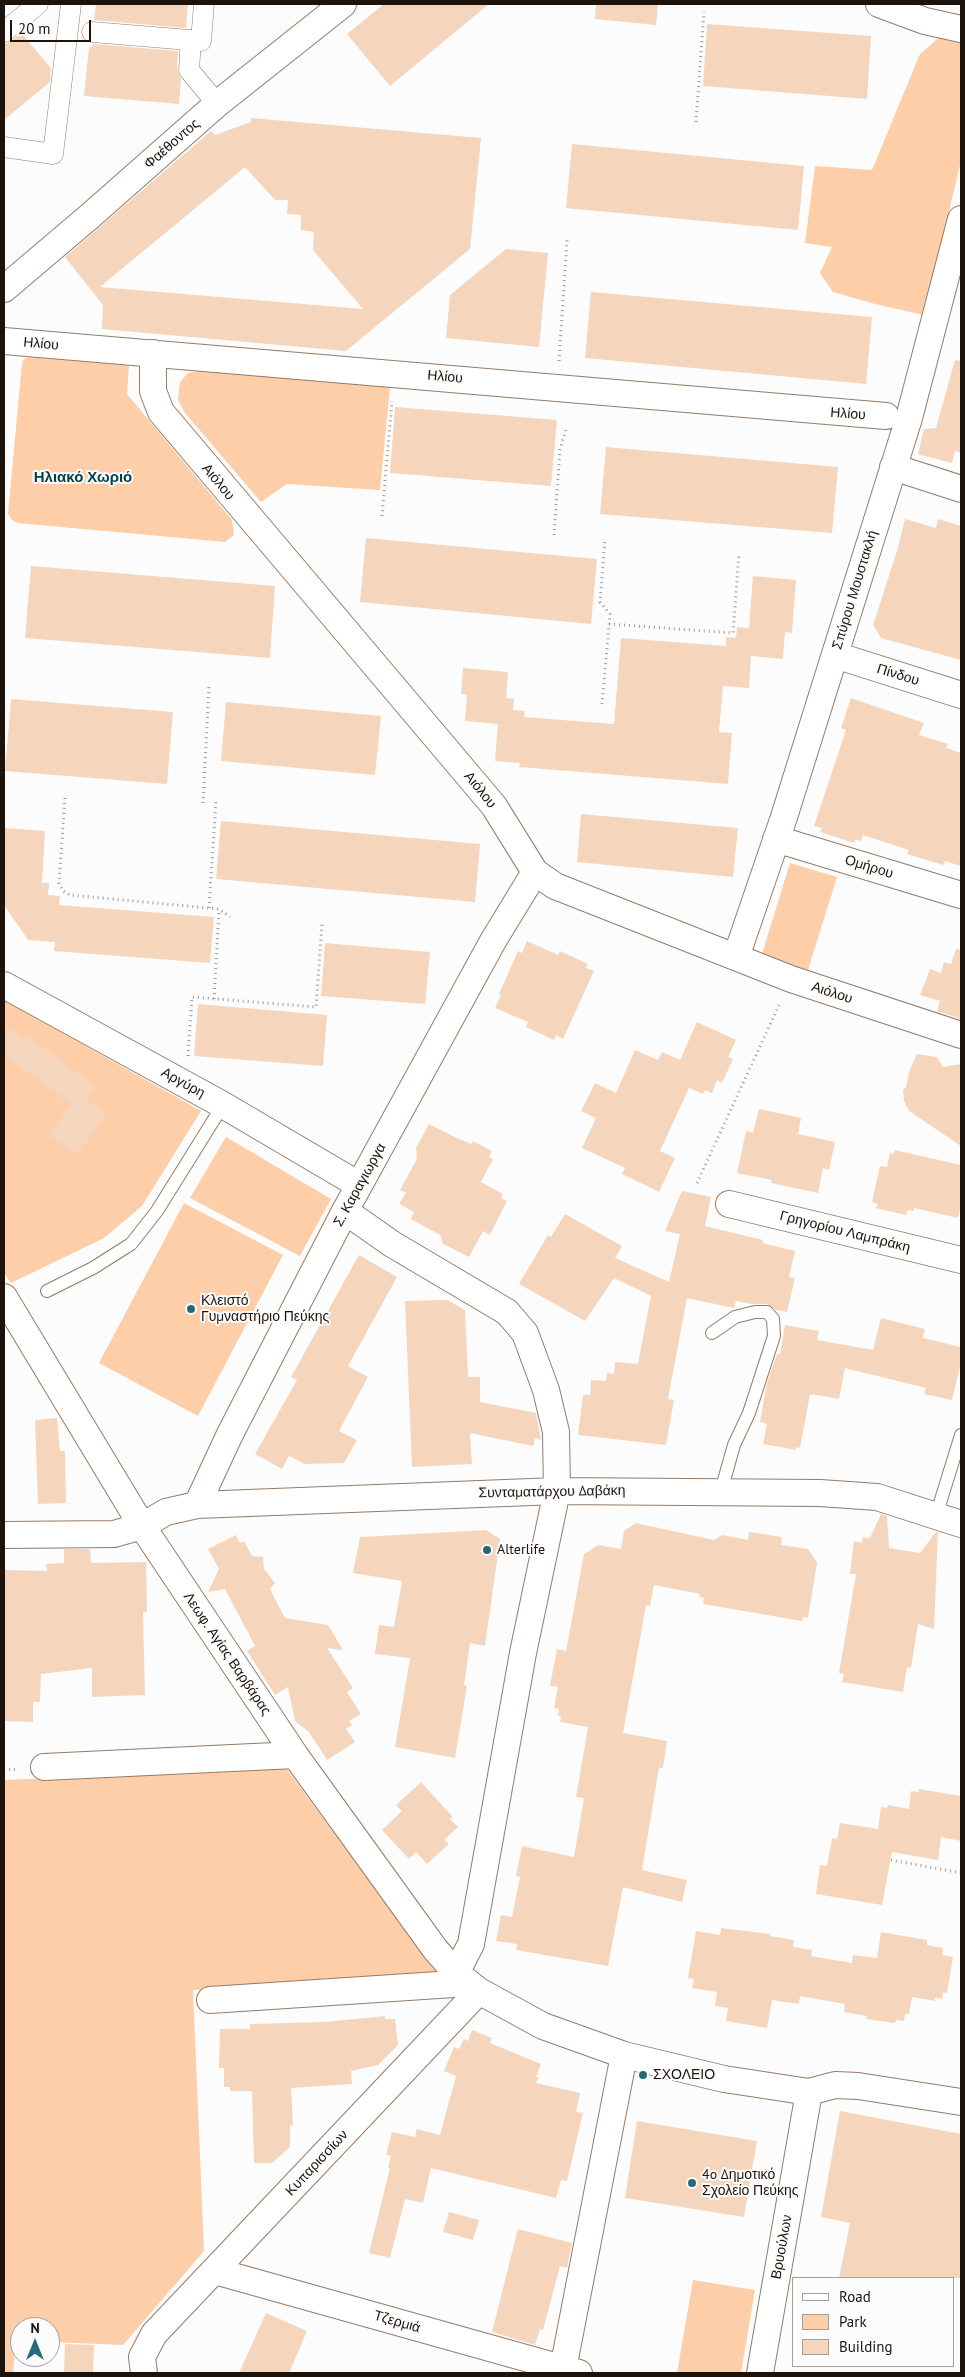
<!DOCTYPE html>
<html>
<head>
<meta charset="utf-8">
<style>
	body { margin:0 }
	#map { position:relative; width:965px; height:2377px; overflow:hidden; background:#fcfcfc; font-family:"PT Sans",sans-serif }
	canvas { display:block }
	.frame { position:absolute; inset:0; border:5px solid #1d130a; pointer-events:none }
	.legend { position:absolute; left:792px; top:2277px; width:162px; height:90px; box-sizing:border-box; background:#fcfcfc; border:1px solid #a39f9b; margin:0; padding:6px 9px; list-style:none; font-size:15px; color:#1d130a }
	.legend li { display:flex; align-items:center; gap:10px; height:25px }
	.legend b { width:25px; border:1px solid #a39f9b }
	.north { position:absolute; left:10px; top:2317px; width:50px; height:50px; box-sizing:border-box; background:#fcfcfc; border:1px solid #a39f9b; border-radius:50%; rotate:0deg; font-size:14px; font-weight:700; line-height:20px; text-align:center; color:#1d130a }
	.north::after { content:''; display:block; margin:auto; width:18px; height:22px; background:#256a7a; clip-path:polygon(50% 0,100% 100%,50% 72%,0 100%) }
	.scale { position:absolute; left:10px; top:20px; width:81px; height:22px; box-sizing:border-box; border:2px solid #1d130a; border-top:0; padding-left:6px; font-size:15px; line-height:18px; white-space:nowrap; color:#1d130a; -webkit-text-stroke:4px #fcfcfc; paint-order:stroke }
</style>
</head>
<body>
<div id="map">
<canvas width="965" height="2377"></canvas>
<div class="frame"></div>
<ul class="legend">
<li><b style="height:6px;background:#fff"></b>Road</li>
<li><b style="height:14px;background:#fdcea8"></b>Park</li>
<li><b style="height:14px;background:#f5d6bd"></b>Building</li>
</ul>
<div class="north">N</div>
<div class="scale">20 m</div>
</div>
<script>
const g = document.querySelector('canvas').getContext('2d');
g.lineJoin = 'round';
function paint(path, color) { g.fillStyle = color; g.fill(path, 'evenodd'); }
const shape = rows => new Path2D(rows.map(r => 'M' + r).join(''));
function strokePath(path, color, width, dash) { g.strokeStyle = color; g.lineWidth = width; g.lineCap = dash ? 'butt' : 'round'; g.setLineDash(dash || []); g.stroke(path); }
function write(font, color, halo, rows, align = 'center') {
  g.font = font + ' "PT Sans",sans-serif'; g.lineWidth = 4; g.setLineDash([]); g.textBaseline = 'middle'; g.strokeStyle = halo; g.fillStyle = color; for (const [text, x, y, turn = 0] of rows) {
    g.save(); g.translate(x, y); g.rotate((+turn || 0) * Math.PI / 180); g.textAlign = isNaN(turn) ? turn : align; if (halo) g.strokeText(text, 0, 0); g.fillText(text, 0, 0); g.restore();
  }
}
const green = shape([
	[949,29,961,32,961,161,924,315,875,304,833,292,820,273,832,247,805,243,815,166,872,170,920,54],
	[29,357,129,365,127,394,232,520,234,535,225,542,18,523,12,520,8,514,22,363,25,358],
	[199,371,390,387,380,490,287,484,261,502,185,413,178,400,180,382,188,373],
	[790,863,837,877,807,973,762,954],
	[4,1000,201,1111,142,1206,104,1238,11,1283,4,1273],
	[226,1137,331,1199,300,1256,190,1198],
	[184,1203,283,1255,198,1416,99,1363],
	[286,1768,439,1976,193,1990,204,2251,123,2345,50,2342,50,2327,20,2327,20,2341,16,2341,13,2373,4,2373,4,1780],
	[693,2280,755,2290,741,2373,677,2373]
]);
const building = shape([
	[96,4,188,4,186,28,94,20],
	[384,4,489,4,390,86,347,34],
	[596,4,658,4,656,25,595,19],
	[707,24,871,36,867,99,703,86],
	[21,33,51,68,50,82,4,120,4,44,11,41],
	[93,44,178,51,177,69,181,79,179,104,84,96,89,47,92,47],
	[251,118,481,138,470,249,346,351,102,329,103,305,65,257,211,131,215,135,251,122],
	[245,167,275,200,288,200,287,214,301,215,301,230,314,232,313,250,363,309,100,287],
	[572,144,804,166,798,230,566,208],
	[506,249,548,253,539,347,446,338,450,295],
	[591,292,872,317,866,384,585,358],
	[955,360,961,361,961,453,955,451,952,463,918,454,924,429,936,428],
	[395,407,557,420,551,486,390,473],
	[606,447,838,467,832,533,600,514],
	[905,519,936,528,938,519,961,526,961,660,881,638,873,625,897,551],
	[366,538,597,559,591,624,360,602],
	[31,566,275,586,270,658,25,638],
	[753,576,796,580,792,633,785,632,783,659,751,656,749,688,723,686,719,732,732,733,728,784,519,767,520,763,495,761,498,724,465,721,467,695,461,694,463,668,508,672,506,698,514,699,513,710,525,711,524,717,614,724,621,638,726,646,726,637,736,638,737,627,749,628],
	[851,698,924,723,919,735,948,744,946,748,961,753,961,866,945,861,943,865,907,854,909,850,863,835,861,841,855,839,854,843,820,832,822,828,814,826,846,730,841,728],
	[11,699,173,712,167,784,5,771],
	[226,702,381,716,375,775,221,761],
	[581,814,738,828,733,877,577,862],
	[221,821,480,844,475,902,216,879],
	[4,828,45,831,42,883,49,883,48,895,60,896,59,905,214,917,210,963,54,951,55,942,28,940,4,905],
	[527,941,558,955,560,951,588,964,586,968,594,971,563,1039,556,1035,554,1040,526,1027,528,1022,495,1008,501,995,499,994,518,951,522,953],
	[325,943,430,952,425,1004,321,996],
	[956,949,961,950,961,1019,937,1011,940,1001,920,995,930,969,941,973,944,962,951,964],
	[198,1004,327,1015,323,1066,194,1056],
	[697,1022,736,1040,728,1057,733,1059,722,1083,717,1080,712,1093,705,1090,703,1094,689,1088,660,1151,675,1158,659,1192,622,1174,625,1168,582,1148,596,1118,581,1111,595,1083,616,1093,635,1050,658,1060,662,1052,680,1060],
	[4,1025,24,1039,27,1035,96,1087,86,1100,106,1114,77,1154,49,1135,72,1103,4,1056],
	[917,1054,937,1057,943,1067,961,1064,961,1146,909,1111,904,1101,903,1090,906,1087,910,1069],
	[759,1109,801,1118,798,1134,835,1142,829,1170,823,1168,818,1193,771,1183,772,1180,737,1173,746,1131,753,1133],
	[429,1124,455,1137,471,1144,473,1141,492,1151,489,1157,493,1159,481,1182,503,1194,501,1198,507,1201,490,1235,483,1231,469,1257,443,1244,440,1235,411,1219,414,1212,399,1204,406,1193,400,1190,417,1159,416,1148],
	[895,1150,961,1165,961,1205,958,1218,914,1208,914,1211,908,1210,906,1215,876,1208,878,1204,872,1202,880,1166,887,1167,890,1153,894,1154],
	[682,1191,711,1197,705,1226,763,1240,762,1243,795,1251,789,1277,795,1278,787,1312,776,1310,767,1304,752,1304,736,1301,734,1308,687,1298,668,1399,674,1400,666,1445,578,1435,583,1395,590,1395,591,1380,606,1381,607,1373,614,1374,615,1362,638,1364,651,1296,614,1278,585,1321,519,1284,548,1235,551,1237,565,1214,622,1246,615,1258,669,1282,680,1234,665,1231],
	[359,1255,397,1277,348,1366,368,1377,339,1431,357,1440,344,1463,305,1464,289,1456,282,1469,255,1454,297,1380,291,1377],
	[447,1300,465,1310,468,1377,480,1377,480,1402,536,1413,541,1440,535,1438,533,1446,470,1433,472,1464,412,1467,405,1301],
	[881,1318,925,1329,923,1338,961,1347,961,1362,952,1400,924,1394,926,1388,845,1368,839,1399,810,1394,800,1448,796,1447,796,1450,763,1444,767,1424,760,1422,767,1383,777,1354,780,1354,785,1325,819,1331,817,1340,873,1350],
	[57,1418,60,1451,65,1451,66,1503,38,1504,35,1420],
	[881,1514,887,1516,889,1548,920,1553,936,1532,938,1532,934,1629,918,1624,911,1668,907,1667,903,1692,842,1682,844,1674,839,1673,856,1574,850,1574,854,1541,862,1543,863,1537,870,1538],
	[636,1523,714,1540,722,1535,748,1540,749,1532,782,1537,781,1545,808,1549,817,1563,808,1618,803,1617,802,1621,703,1604,704,1598,699,1597,700,1594,654,1585,650,1606,646,1605,623,1733,667,1741,663,1768,659,1768,642,1870,687,1880,682,1902,623,1887,608,1966,516,1950,517,1944,496,1941,501,1915,512,1917,520,1877,516,1876,522,1846,574,1857,584,1798,576,1797,588,1727,560,1722,561,1716,558,1716,559,1709,554,1708,558,1687,550,1686,557,1649,566,1651,584,1554,598,1545,621,1549,624,1531],
	[486,1530,500,1539,485,1646,470,1643,464,1685,467,1686,455,1758,395,1747,410,1658,375,1654,379,1625,394,1627,402,1581,353,1573,360,1537],
	[236,1535,240,1543,244,1541,252,1556,263,1557,264,1569,275,1583,270,1589,285,1618,328,1625,343,1650,327,1648,353,1688,347,1692,361,1714,349,1721,352,1725,346,1729,355,1742,327,1760,309,1732,295,1721,288,1687,275,1695,247,1651,255,1646,225,1589,208,1592,219,1569,208,1549],
	[64,1549,90,1549,91,1563,146,1562,147,1612,143,1612,145,1695,92,1697,92,1668,41,1674,40,1702,33,1702,33,1722,4,1721,4,1570,47,1571,46,1564,64,1563],
	[421,1782,453,1817,450,1819,458,1827,444,1840,449,1844,427,1864,416,1852,409,1859,382,1830,402,1811,396,1805],
	[919,1789,961,1796,961,1841,941,1837,938,1860,892,1852,882,1905,816,1894,820,1865,827,1866,832,1838,837,1839,840,1823,878,1829,881,1807,887,1808,888,1805,909,1809,911,1791,919,1792],
	[721,1928,770,1934,770,1936,794,1940,793,1947,812,1950,811,1956,852,1963,853,1955,877,1958,881,1932,927,1940,927,1945,943,1948,942,1955,953,1957,947,1993,943,1992,942,1999,935,1998,935,2001,912,1997,909,2014,905,2014,904,2021,896,2020,895,2023,866,2019,867,2016,844,2012,845,2004,800,1996,799,2004,772,2000,767,2028,726,2021,728,2008,715,2006,717,1992,692,1988,694,1979,688,1978,696,1931,720,1935],
	[385,2016,385,2019,395,2019,398,2045,378,2065,351,2071,352,2084,291,2088,293,2125,290,2126,290,2147,272,2163,254,2163,252,2091,230,2091,230,2087,224,2087,224,2068,219,2068,220,2029,250,2029,250,2024,324,2022],
	[472,2030,492,2038,490,2043,541,2064,536,2077,539,2077,536,2083,580,2093,576,2112,583,2113,567,2181,561,2180,556,2198,431,2168,423,2203,405,2199,390,2258,369,2253,390,2168,388,2167,391,2156,386,2155,392,2132,415,2137,417,2129,440,2135,456,2076,444,2071,454,2047,459,2049,464,2039,468,2041],
	[840,2111,961,2134,961,2278,839,2278,850,2223,821,2217],
	[637,2121,757,2141,744,2217,625,2198],
	[449,2212,479,2220,473,2240,443,2232],
	[518,2229,572,2243,567,2268,560,2266,543,2330,540,2329,535,2345,492,2332],
	[266,2313,307,2331,289,2373,239,2373],
	[65,2344,94,2345,93,2373,64,2373]
]);
const path = shape([
	[696,122,704,12],
	[559,361,567,240],
	[382,516,392,401],
	[554,535,560,450,566,429],
	[609,624,733,633,739,553],
	[602,704,610,614,600,602,605,540],
	[65,798,59,883,63,891,70,895,219,909,230,917],
	[203,803,209,686],
	[209,908,216,801],
	[214,999,219,910],
	[188,1056,192,997,316,1007,322,924],
	[697,1183,780,1003],
	[4,1770,18,1769],
	[891,1860,961,1873]
]);
const service = shape([
	[47,1291,93,1268,131,1244,157,1211,223,1105],
	[712,1333,735,1317,755,1312,767,1312,773,1319,774,1336,749,1413,734,1445,721,1491],
	[936,1516,961,1435]
]);
const pedestrian = shape([
	[4,32,38,4],
	[92,32,201,41,204,4],
	[191,40,189,70,217,104],
	[4,147,53,154,71,4]
]);
const minor = shape([
	[879,4,925,21,961,29],
	[4,289,90,216,217,104,343,4],
	[4,341,886,416],
	[153,353,153,391,161,412,494,806,535,872,555,886,791,979,961,1035],
	[893,467,961,489],
	[835,655,961,695],
	[776,839,961,895],
	[736,957,784,817,909,418,961,219],
	[4,985,223,1105,359,1185],
	[729,1204,961,1260],
	[345,1211,392,1244,507,1312,525,1333,546,1390,556,1432,557,1491,523,1653,471,1944,456,1973],
	[4,1297,142,1526,295,1755,435,1949,456,1973,479,1991,543,2026,624,2055,724,2079,809,2092,835,2085,858,2086,961,2102],
	[197,1505,230,1434,345,1211,493,941,535,872],
	[4,1535,114,1534,142,1526,166,1512,197,1505,557,1491,820,1493,877,1497,961,1524],
	[44,1767,295,1755],
	[210,2000,469,1983],
	[215,2271,579,2373],
	[563,2369,624,2055],
	[144,2373,142,2357,154,2334,479,1991],
	[760,2373,809,2092]
]);
const markers = [
	[191,1309,5,"#256a7a"],
	[487,1550,5,"#256a7a"],
	[643,2075,5,"#256a7a"],
	[692,2183,5,"#256a7a"]
];
const streetNames = [
	["Φαέθοντος",172,144,-41],
	["Ηλίου",41,344,5],
	["Ηλίου",445,377,5],
	["Ηλίου",848,414,4],
	["Αιόλου",218,482,50],
	["Σπύρου Μουστακλή",855,590,-73],
	["Πίνδου",898,675,17],
	["Αιόλου",480,790,51],
	["Ομήρου",869,867,17],
	["Αιόλου",832,993,18],
	["Αργύρη",183,1083,29],
	["Σ. Καραγιωργα",360,1185,-61],
	["Γρηγορίου Λαμπράκη",845,1232,14],
	["Συνταματάρχου Δαβάκη",552,1492,-1],
	["Λεωφ. Αγίας Βαρβάρας",227,1654,56],
	["Κυπαρισσίων",317,2163,-47],
	["Βρυούλων",782,2247,-80],
	["Τζερμιά",397,2322,16]
];
const poiNames = [
	["Κλειστό",201,1301],
	["Γυμναστήριο Πεύκης",201,1317],
	["Alterlife",497,1550],
	["ΣΧΟΛΕΙΟ",653,2075],
	["4o Δημοτικό",702,2175],
	["Σχολείο Πεύκης",702,2191]
];
const neighbourhoodNames = [
	["Ηλιακό Χωριό",83,478]
];
paint(green, '#fdcea8');
paint(building, '#f5d6bd');
strokePath(service, '#967b65', 14);
strokePath(pedestrian, '#967b65', 21);
strokePath(minor, '#967b65', 28);
strokePath(path, '#9d9995', 3, [1, 4]);
strokePath(service, '#fff', 12);
strokePath(pedestrian, '#fff', 20);
strokePath(minor, '#fff', 26);
for (const [x, y, r, color] of markers) { const dot = new Path2D(); dot.arc(x, y, r, 0, 2 * Math.PI); g.fillStyle = color; g.fill(dot); strokePath(dot, '#fcfcfc', 2); }
write('14px', '#1d130a', '#fcfcfc', streetNames);
write('14px', '#1d130a', '#fcfcfc', poiNames, 'left');
write('bold 15px', '#003f4b', '#fcfcfc', neighbourhoodNames);
</script>
</body>
</html>
